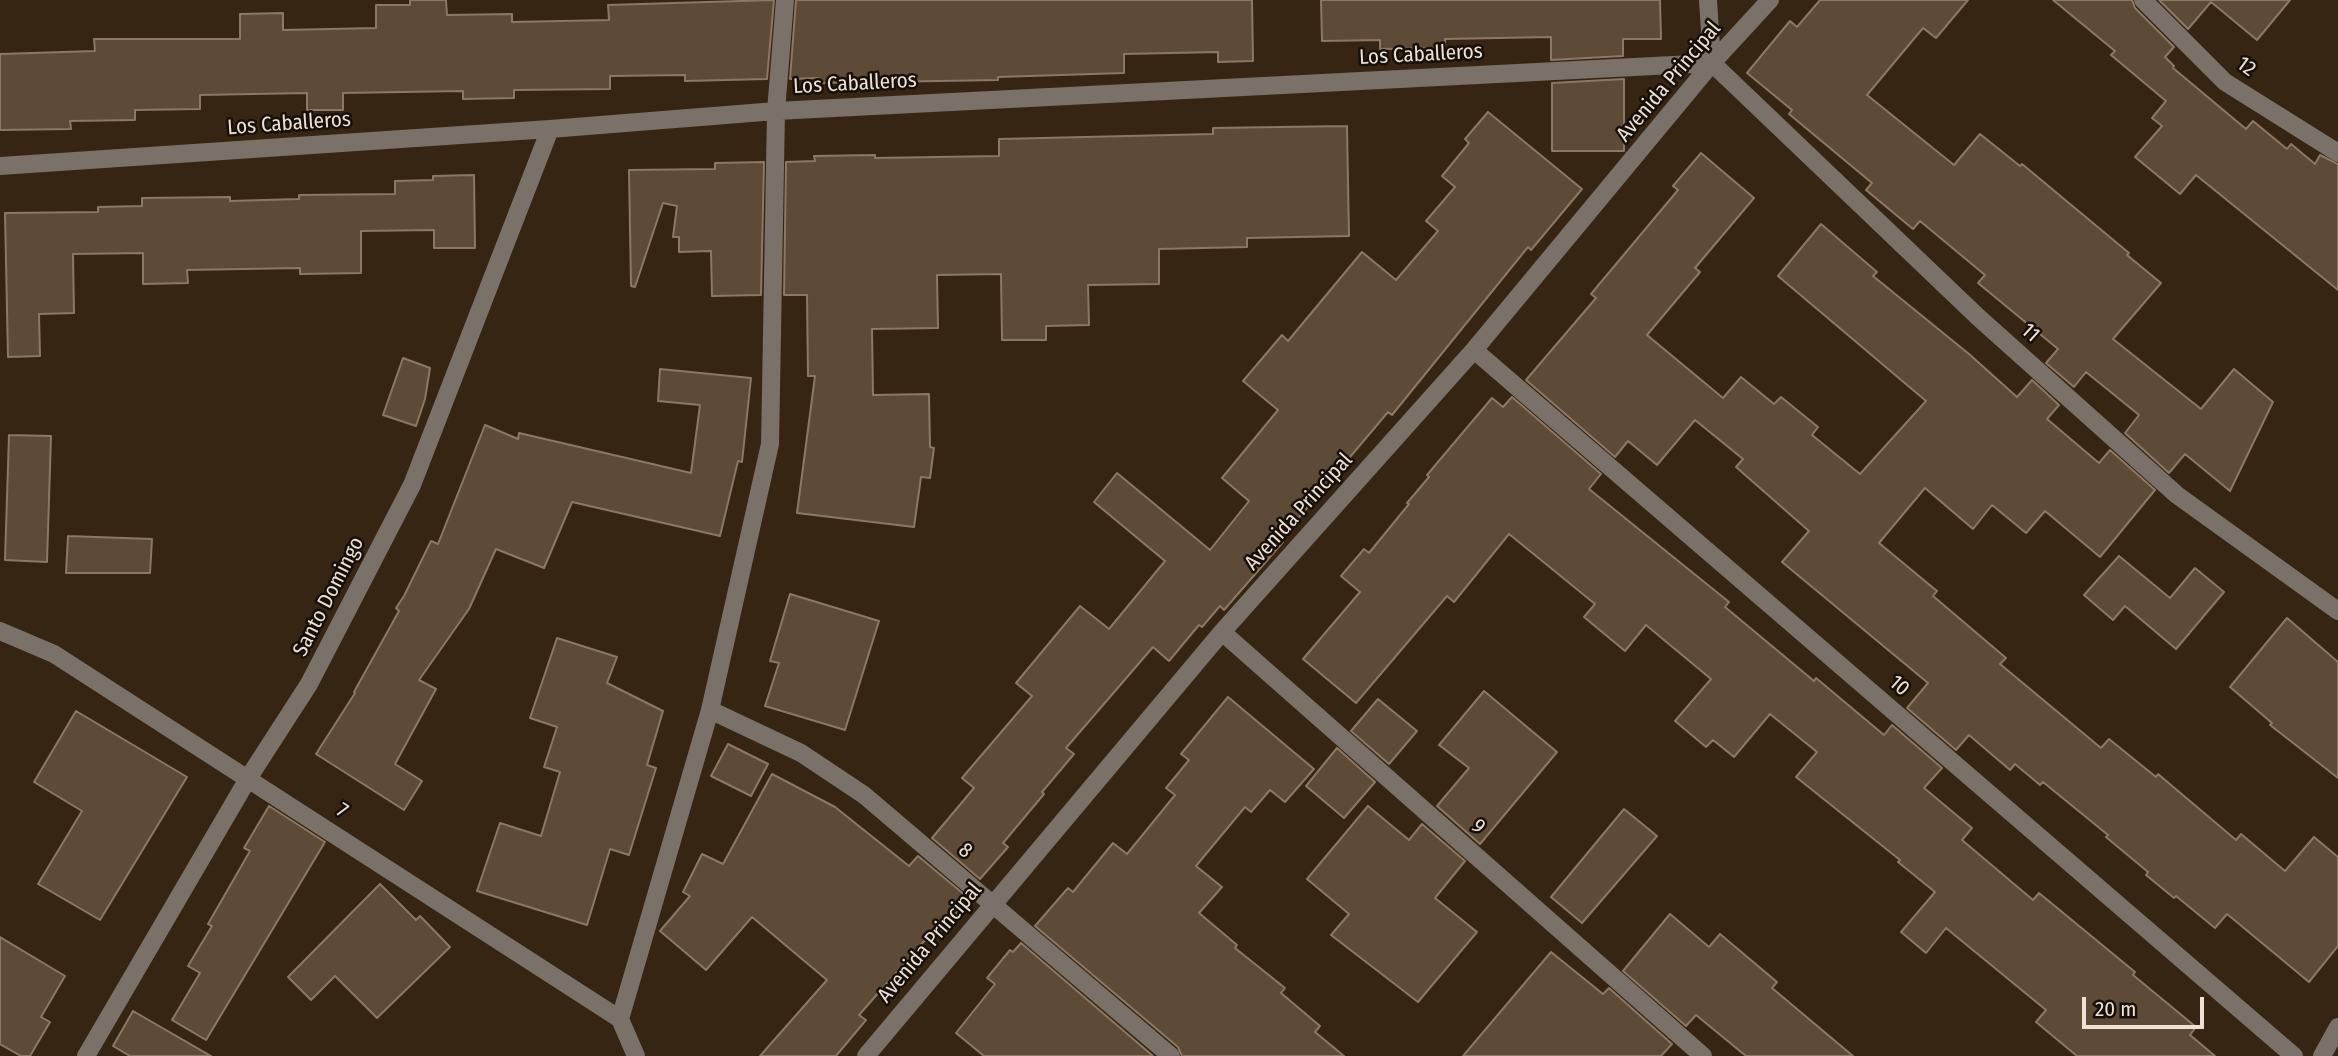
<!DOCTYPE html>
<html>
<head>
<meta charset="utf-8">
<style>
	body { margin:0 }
	#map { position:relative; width:2338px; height:1056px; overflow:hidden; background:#352512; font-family:"Fira Sans Condensed",sans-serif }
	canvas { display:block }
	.scale { position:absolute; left:2082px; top:997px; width:122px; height:32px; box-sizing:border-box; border:4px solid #ede1d6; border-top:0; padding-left:9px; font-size:21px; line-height:24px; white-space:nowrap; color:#ede1d6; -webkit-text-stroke:5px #171008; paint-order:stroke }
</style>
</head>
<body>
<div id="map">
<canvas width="2338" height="1056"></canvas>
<div class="scale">20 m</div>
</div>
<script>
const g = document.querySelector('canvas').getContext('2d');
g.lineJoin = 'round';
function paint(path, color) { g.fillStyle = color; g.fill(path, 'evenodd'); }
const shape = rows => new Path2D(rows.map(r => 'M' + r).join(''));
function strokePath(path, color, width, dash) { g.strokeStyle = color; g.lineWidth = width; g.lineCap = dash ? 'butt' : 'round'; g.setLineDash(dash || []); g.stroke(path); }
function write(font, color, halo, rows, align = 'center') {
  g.font = font + ' "Fira Sans Condensed",sans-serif'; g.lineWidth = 5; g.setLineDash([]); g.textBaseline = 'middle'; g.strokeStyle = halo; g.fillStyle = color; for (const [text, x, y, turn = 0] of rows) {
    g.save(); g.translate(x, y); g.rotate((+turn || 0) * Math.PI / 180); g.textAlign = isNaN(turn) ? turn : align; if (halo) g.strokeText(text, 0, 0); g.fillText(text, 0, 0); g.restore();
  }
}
const building = shape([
	[410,0,446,0,447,15,512,14,512,22,609,20,608,5,774,0,767,79,685,81,685,75,610,76,610,89,514,90,514,98,463,99,463,91,343,93,343,110,307,110,307,93,200,95,200,109,135,110,135,120,70,121,71,129,0,130,0,54,95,51,94,39,240,39,240,14,283,13,283,30,376,28,376,5,410,5,410,0],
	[796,0,1252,0,1253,61,1218,62,1218,52,1124,54,1124,73,998,77,998,80,818,83,818,78,790,79,796,0],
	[1321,0,1660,0,1661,39,1623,39,1623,56,1551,60,1551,37,1445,39,1445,48,1380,49,1380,40,1322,41,1321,0],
	[1820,0,1968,0,1936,38,1923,28,1867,95,1954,165,1980,134,2020,166,2022,164,2129,253,2127,255,2161,283,2113,339,2201,409,2234,369,2273,402,2230,491,2185,454,2169,473,2125,433,2139,415,2086,372,2074,387,2046,363,2058,349,1978,283,1985,275,1920,221,1913,229,1866,190,1872,183,1789,114,1792,110,1747,73,1790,21,1797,27,1820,0],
	[2053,0,2132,0,2135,8,2174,47,2165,57,2174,66,2173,68,2246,129,2253,121,2287,149,2291,144,2315,164,2320,155,2338,164,2338,290,2196,175,2180,194,2135,157,2162,126,2152,118,2166,101,2111,55,2115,51,2053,0],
	[2159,0,2290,0,2257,40,2211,2,2188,29,2159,0],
	[1624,79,1624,151,1552,151,1552,83,1624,79],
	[1488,112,1582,189,1531,250,1528,247,1392,415,1388,412,1280,540,1283,542,1224,610,1220,606,1202,627,1199,625,1169,661,1153,647,1066,748,1074,754,1042,792,1044,794,1003,843,1008,847,980,879,932,838,974,788,962,778,1032,696,1016,683,1080,606,1109,629,1165,561,1094,502,1117,473,1210,550,1249,501,1222,478,1278,410,1243,381,1282,335,1288,341,1362,252,1396,280,1438,231,1426,221,1455,187,1442,176,1469,143,1465,139,1488,112],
	[1347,126,1349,236,1247,238,1247,247,1159,249,1159,284,1088,285,1089,325,1046,326,1046,340,1002,340,1001,274,937,275,938,328,872,329,873,395,929,394,930,447,934,448,930,478,921,477,914,527,797,513,815,376,808,376,807,295,784,295,786,162,815,161,814,156,875,155,875,158,999,156,999,139,1213,134,1213,128,1347,126],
	[1701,153,1754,198,1695,268,1700,272,1647,335,1723,398,1741,377,1774,404,1781,397,1818,427,1812,435,1860,474,1926,401,1778,276,1821,224,1877,272,1873,276,1969,354,2017,397,2032,380,2059,405,2047,419,2099,463,2110,450,2155,490,2100,557,2045,511,2026,533,1992,505,1973,529,1925,488,1879,543,1937,591,1933,596,2006,658,2000,664,2101,748,2109,739,2156,777,2158,774,2236,840,2241,834,2285,871,2314,837,2338,857,2338,946,2309,982,2227,914,2215,928,2176,896,2174,898,2146,875,2148,872,2106,837,2108,835,2043,782,2040,785,2015,764,2010,770,1969,735,1956,750,1907,708,1928,683,1782,562,1809,531,1736,467,1743,459,1695,420,1657,465,1628,441,1615,457,1526,380,1596,298,1591,294,1678,190,1673,186,1701,153],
	[764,162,761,295,712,296,711,251,679,252,679,237,673,237,677,206,663,203,635,287,631,286,629,170,715,169,715,163,764,162],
	[474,175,475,248,434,248,434,230,361,231,361,273,300,274,300,268,187,270,188,283,143,284,143,253,73,254,74,313,39,314,40,356,8,357,5,213,98,212,98,207,142,206,142,198,230,197,230,201,299,199,299,195,395,194,395,181,433,180,433,176,474,175],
	[403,358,430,368,425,399,416,426,383,415,403,358],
	[660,369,751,378,742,462,738,461,720,536,572,502,544,568,496,549,469,609,419,680,436,689,395,764,422,781,404,810,316,754,355,693,354,692,399,611,396,608,404,596,431,541,438,544,485,425,518,439,519,433,691,473,700,405,658,401,660,369],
	[1512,397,1601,474,1589,489,1729,602,1725,607,1814,681,1816,678,1884,735,1892,725,1942,768,1924,788,1972,828,1962,840,2033,900,2039,893,2135,972,2133,975,2196,1027,2190,1035,2215,1056,2077,1056,2036,1022,2046,1010,1946,928,1926,953,1901,932,1935,892,1898,862,1900,860,1796,777,1817,752,1770,714,1734,757,1713,740,1706,747,1675,721,1711,679,1646,625,1625,651,1584,617,1595,604,1509,534,1454,602,1447,596,1356,703,1303,659,1360,592,1341,576,1364,549,1369,553,1409,504,1407,503,1429,477,1427,475,1492,398,1503,407,1512,397],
	[9,435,51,436,47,562,5,560,9,435],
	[68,536,152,539,150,573,66,573,68,536],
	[2119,556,2170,598,2195,568,2224,592,2176,649,2125,606,2113,620,2084,595,2119,556],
	[790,594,879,621,845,730,765,706,779,663,770,661,790,594],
	[2287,618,2338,662,2338,778,2270,725,2272,723,2230,687,2287,618],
	[557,638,617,657,607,683,663,711,647,765,656,768,629,855,610,849,587,925,477,891,500,823,541,836,560,772,544,767,557,727,530,718,557,638],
	[1484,691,1557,752,1480,844,1437,806,1469,768,1439,745,1484,691],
	[1228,697,1314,769,1285,802,1270,790,1251,812,1245,807,1196,866,1222,887,1199,913,1237,945,1235,948,1285,988,1281,993,1320,1026,1315,1032,1344,1056,1182,1056,1178,1047,1035,926,1068,888,1073,892,1113,843,1127,854,1175,795,1166,788,1189,760,1181,754,1228,697],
	[1378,699,1417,731,1389,764,1351,731,1378,699],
	[76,711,187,777,100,920,38,884,82,811,34,782,76,711],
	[728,744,768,764,751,796,711,776,728,744],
	[1337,748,1375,782,1344,818,1306,786,1337,748],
	[772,774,835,807,909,866,918,856,966,896,957,906,960,909,931,944,925,940,859,1015,866,1020,836,1056,760,1056,827,980,752,917,706,970,660,931,690,896,683,892,702,854,723,864,772,774],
	[269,806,325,842,206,1040,172,1020,200,973,188,966,212,926,208,924,250,851,244,848,269,806],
	[1368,806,1409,840,1422,824,1465,861,1435,898,1477,932,1418,1002,1331,935,1349,914,1307,879,1368,806],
	[1624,809,1657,836,1582,923,1551,897,1624,809],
	[380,884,416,920,420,916,450,947,377,1018,335,976,311,1000,288,977,380,884],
	[1670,914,1709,947,1720,934,1777,982,1772,988,1853,1056,1746,1056,1696,1015,1686,1026,1623,971,1670,914],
	[0,937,65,976,41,1017,50,1022,30,1056,21,1056,0,1044,0,937],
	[1021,943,1153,1056,984,1056,956,1033,995,984,987,978,1010,950,1013,952,1021,943],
	[1551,952,1603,994,1609,988,1672,1044,1661,1056,1463,1056,1551,952],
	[133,1011,211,1056,130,1056,113,1046,133,1011]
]);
const minor = shape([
	[1708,0,1712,63],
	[2143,0,2225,82,2338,153],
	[1712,63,1978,317,2177,495,2338,611],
	[0,166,550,129,776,111,1712,63],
	[1474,350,2294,1056],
	[0,631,54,654,620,1019,636,1056],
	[1222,632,1703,1056],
	[710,710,801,753,864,795,1171,1056],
	[620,1019,710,710,770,444,776,111,785,0],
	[86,1056,249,777,309,684,412,485,550,129],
	[866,1056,1222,632,1474,350,1712,63,1770,0],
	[2322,1056,2338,1027]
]);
const streetNames = [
	["Los Caballeros",1421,55,-3],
	["12",2246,67,36],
	["Avenida Principal",1669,82,-50],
	["Los Caballeros",855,84,-3],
	["Los Caballeros",289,124,-4],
	["11",2030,333,42],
	["Avenida Principal",1299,512,-48],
	["Santo Domingo",329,597,-63],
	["10",1899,686,41],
	["7",342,811,33],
	["9",1478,827,41],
	["8",965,851,40],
	["Avenida Principal",930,943,-50]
];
paint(building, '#5d4a37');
strokePath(building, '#8c7864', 2);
strokePath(minor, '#7a7168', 18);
write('21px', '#ede1d6', '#171008', streetNames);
</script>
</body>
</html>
